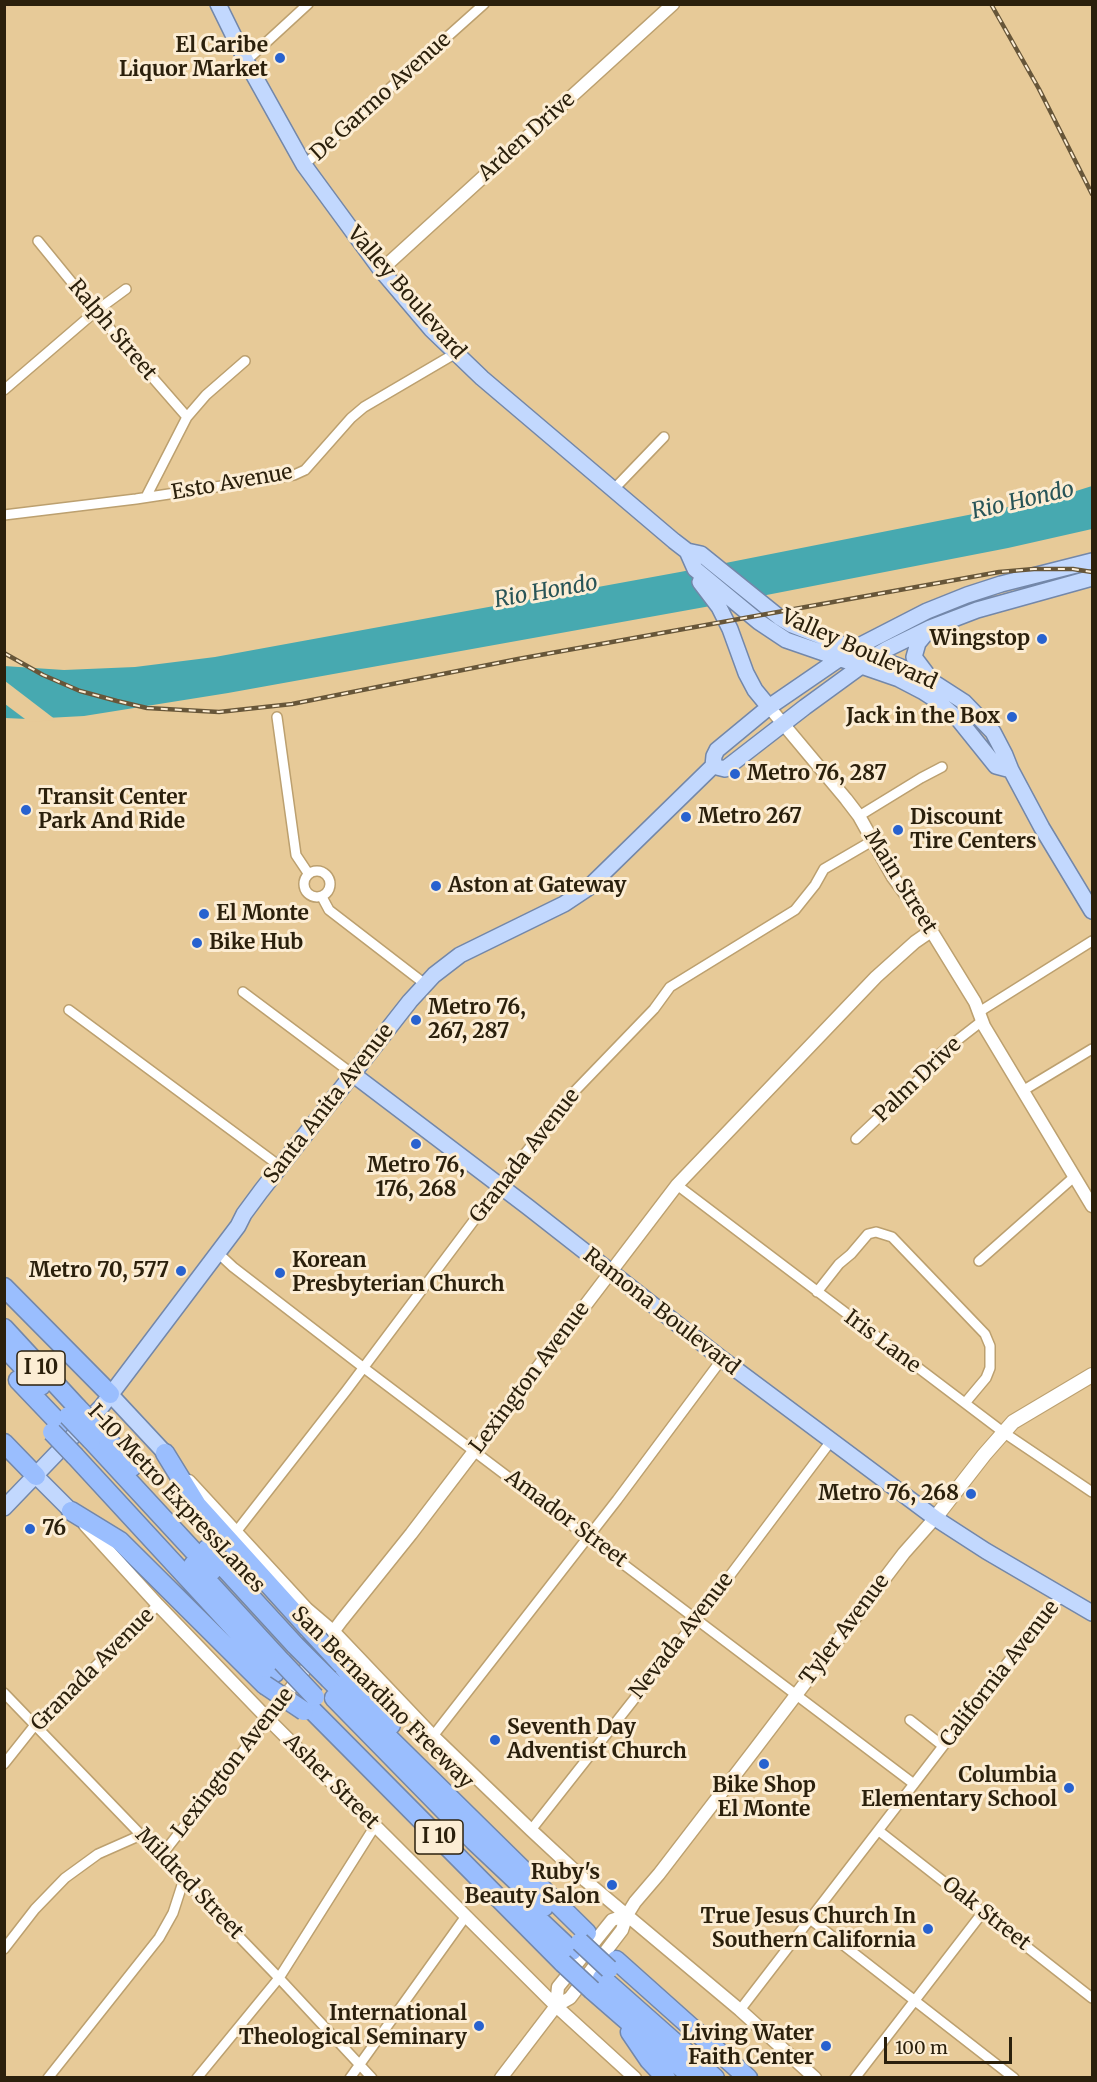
<!DOCTYPE html>
<html>
<head>
<meta charset="utf-8">
<style>
	body { margin:0 }
	#map { position:relative; width:1097px; height:2082px; overflow:hidden; background:#e7ca98; font-family:Merriweather,serif }
	canvas { display:block }
	.frame { position:absolute; inset:0; border:6px solid #2b200c; pointer-events:none }
	.scale { position:absolute; left:884px; top:2037px; width:128px; height:27px; box-sizing:border-box; border:3px solid #2b200c; border-top:0; padding-left:8px; font-size:18px; line-height:21px; white-space:nowrap; color:#2b200c; -webkit-text-stroke:4px #fcedd4; paint-order:stroke }
</style>
</head>
<body>
<div id="map">
<canvas width="1097" height="2082"></canvas>
<div class="frame"></div>
<div class="scale">100 m</div>
</div>
<script>
const g = document.querySelector('canvas').getContext('2d');
g.lineJoin = 'round';
function paint(path, color) { g.fillStyle = color; g.fill(path, 'evenodd'); }
const shape = rows => new Path2D(rows.map(r => 'M' + r).join(''));
function strokePath(path, color, width, dash) { g.strokeStyle = color; g.lineWidth = width; g.lineCap = dash ? 'butt' : 'round'; g.setLineDash(dash || []); g.stroke(path); }
function write(font, color, halo, rows, align = 'center') {
  g.font = font + ' Merriweather,serif'; g.lineWidth = 6; g.setLineDash([]); g.textBaseline = 'middle'; g.strokeStyle = halo; g.fillStyle = color; for (const [text, x, y, turn = 0] of rows) {
    g.save(); g.translate(x, y); g.rotate((+turn || 0) * Math.PI / 180); g.textAlign = isNaN(turn) ? turn : align; if (halo) g.strokeText(text, 0, 0); g.fillText(text, 0, 0); g.restore();
  }
}
const water = shape([
	[1092,486,1092,529,1008,548,705,607,228,693,84,716,28,719,5,718,4,666,64,670,135,667,215,657,680,572,1054,498]
]);
const pier = shape([
	[5,681,56,720,29,722,5,704]
]);
const minor = shape([
	[246,61,308,4],
	[304,165,484,4],
	[38,241,105,323,187,417],
	[4,390,96,311,126,289],
	[613,490,664,437],
	[146,497,187,417,206,395,245,361],
	[4,515,136,499,294,475,305,470,351,418,364,407,456,353],
	[277,717,296,855,308,873],
	[859,816,921,778,942,767],
	'304 884a13 13 0 1 1 26 0a13 13 0 1 1-26 0Z',
	[322,897,329,910,425,984],
	[243,992,354,1075],
	[69,1010,281,1167],
	[979,1012,1092,941],
	[1024,1090,1092,1049],
	[856,1139,933,1066,937,1056,982,1021],
	[677,1185,1003,1432,1092,1492],
	[218,1253,233,1267,364,1368,914,1784],
	[979,1261,1074,1177],
	[817,1292,839,1264,851,1254,868,1234,876,1232,892,1237,985,1334,990,1346,990,1368,986,1378,965,1403],
	[236,1532,346,1391,508,1175,572,1094,654,1009,670,987,795,910,815,885,824,869,872,841],
	[4,1693,279,1978,372,2078],
	[910,1720,943,1746],
	[433,1736,617,1500,722,1359],
	[4,1764,35,1725,158,1605],
	[531,1830,698,1618,831,1441],
	[879,1831,1092,1998],
	[161,1856,268,1719],
	[810,1919,1014,2078],
	[4,1949,35,1909,65,1878,98,1854,141,1835],
	[740,2010,1047,1611,1062,1596],
	[48,2078,159,1938,173,1913,184,1879],
	[197,2078,279,1978,375,1826],
	[350,2078,466,1916],
	[855,2078,983,1912]
]);
const tertiary = shape([
	[381,270,673,4],
	[769,707,846,799,859,816,893,877,924,919,975,1002,984,1026,1092,1206],
	[189,1481,307,1609,334,1632,433,1736,531,1830,586,1881,740,2010,815,2078],
	[85,1525,158,1605,268,1719,556,2006,635,2078],
	[268,1719,342,1620,411,1534,677,1185,876,977,915,942,931,931],
	[556,2006,558,1987,612,1920,627,1915],
	[501,2078,556,2006,570,1998,622,1930,627,1915,635,1902,659,1874,755,1749,904,1553,935,1518]
]);
const secondary = shape([
	[935,1518,984,1455,1013,1422,1092,1375]
]);
const primary = shape([
	[218,4,246,61,304,165,381,270,431,329,482,378,674,541,687,551,701,554,779,617,792,625,911,671,933,682,964,702,993,732,1005,755,1011,770,1042,828,1092,911],
	[687,551,695,569,759,622,786,640,899,679,922,691,936,700,959,720,996,766,1011,770],
	[700,582,719,607,730,629,746,673,755,690,769,707],
	[927,632,918,643,914,657,929,677],
	[713,766,725,769,805,707,875,656,887,649,930,628,977,610,1092,578],
	[354,1075,528,1207,722,1359,935,1518,986,1551,1092,1613],
	[110,1394,165,1453],
	[36,1476,71,1511],
	[4,1508,102,1406,238,1226,244,1214,261,1191,410,1001,434,975,460,955,564,904,588,888,713,766,714,756,717,750,769,707,855,648,927,611,967,595,1001,584,1092,561]
]);
const motorway = shape([
	[4,1287,110,1394],
	[4,1328,77,1407],
	[4,1347,41,1386],
	[18,1380,60,1424],
	[100,1431,132,1467],
	[91,1440,212,1571],
	[4,1443,36,1476],
	[165,1453,197,1505,308,1628],
	[75,1456,275,1673],
	[71,1511,120,1541,265,1685],
	[207,1549,295,1645],
	[193,1565,282,1662],
	[341,1664,391,1725],
	[329,1679,587,1933],
	[334,1698,474,1841,544,1907],
	[308,1706,563,1963],
	[520,1902,572,1951],
	[616,1960,748,2078],
	[602,1978,715,2078],
	[592,1990,693,2078],
	[630,2032,649,2060,666,2078]
]);
const rail = shape([
	[991,4,1039,89,1092,194],
	[4,653,43,675,80,691,117,701,147,708,219,712,292,704,518,659,999,572,1034,569,1073,569,1092,572]
]);
const motorwayBridge = shape([
	[77,1407,100,1431],
	[68,1416,91,1440],
	[52,1432,75,1456],
	[308,1628,341,1664],
	[295,1645,329,1679],
	[282,1662,315,1697],
	[265,1685,304,1711],
	[580,1942,609,1969],
	[563,1963,592,1990]
]);
const markers = [
	[280,58,6,"#2862cf"],
	[1042,639,6,"#2862cf"],
	[1012,717,6,"#2862cf"],
	[735,774,6,"#2862cf"],
	[26,810,6,"#2862cf"],
	[686,817,6,"#2862cf"],
	[898,830,6,"#2862cf"],
	[436,886,6,"#2862cf"],
	[204,914,6,"#2862cf"],
	[197,943,6,"#2862cf"],
	[416,1020,6,"#2862cf"],
	[416,1144,6,"#2862cf"],
	[181,1271,6,"#2862cf"],
	[280,1273,6,"#2862cf"],
	[971,1494,6,"#2862cf"],
	[30,1529,6,"#2862cf"],
	[495,1740,6,"#2862cf"],
	[764,1764,6,"#2862cf"],
	[1069,1788,6,"#2862cf"],
	[612,1885,6,"#2862cf"],
	[928,1929,6,"#2862cf"],
	[479,2026,6,"#2862cf"],
	[826,2046,6,"#2862cf"]
];
const shields = [
	[41,1368,48],
	[439,1837,48]
];
const shieldNames = [
	["I 10",41,1368],
	["I 10",439,1837]
];
const poiNames = [
	["El Caribe",268,46,"right"],
	["Liquor Market",268,70,"right"],
	["Wingstop",1030,639,"right"],
	["Jack in the Box",1000,717,"right"],
	["Metro 76, 287",747,774],
	["Transit Center",38,798],
	["Park And Ride",38,822],
	["Metro 267",698,817],
	["Discount",910,818],
	["Tire Centers",910,842],
	["Aston at Gateway",448,886],
	["El Monte",216,914],
	["Bike Hub",209,943],
	["Metro 76,",428,1008],
	["267, 287",428,1032],
	["Metro 76,",416,1166,"center"],
	["176, 268",416,1190,"center"],
	["Korean",292,1261],
	["Presbyterian Church",292,1285],
	["Metro 70, 577",169,1271,"right"],
	["Metro 76, 268",959,1494,"right"],
	["76",42,1529],
	["Seventh Day",507,1728],
	["Adventist Church",507,1752],
	["Columbia",1057,1776,"right"],
	["Elementary School",1057,1800,"right"],
	["Bike Shop",764,1786,"center"],
	["El Monte",764,1810,"center"],
	["Ruby's",600,1873,"right"],
	["Beauty Salon",600,1897,"right"],
	["True Jesus Church In",916,1917,"right"],
	["Southern California",916,1941,"right"],
	["International",467,2014,"right"],
	["Theological Seminary",467,2038,"right"],
	["Living Water",814,2034,"right"],
	["Faith Center",814,2058,"right"]
];
const streetNames = [
	["De Garmo Avenue",381,97,-42],
	["Arden Drive",527,137,-42],
	["Valley Boulevard",406,293,49],
	["Ralph Street",112,330,50],
	["Esto Avenue",232,483,-10],
	["Valley Boulevard",859,650,24],
	["Main Street",900,882,58],
	["Palm Drive",918,1080,-44],
	["Santa Anita Avenue",329,1104,-52],
	["Granada Avenue",525,1156,-52],
	["Ramona Boulevard",661,1312,38],
	["Iris Lane",882,1342,37],
	["Lexington Avenue",530,1378,-53],
	["I-10 Metro ExpressLanes",176,1499,47],
	["Amador Street",566,1519,37],
	["Tyler Avenue",845,1630,-53],
	["Nevada Avenue",682,1636,-52],
	["Granada Avenue",93,1670,-45],
	["California Avenue",1000,1674,-52],
	["San Bernardino Freeway",382,1698,45],
	["Lexington Avenue",233,1763,-52],
	["Asher Street",331,1782,45],
	["Mildred Street",189,1884,46],
	["Oak Street",986,1914,38]
];
const waterNames = [
	["Rio Hondo",1023,501,-13],
	["Rio Hondo",546,592,-10]
];
paint(water, '#47a9b0');
paint(pier, '#e7ca98');
strokePath(minor, '#bca06f', 12);
strokePath(tertiary, '#bca06f', 15);
strokePath(secondary, '#bca06f', 16);
strokePath(primary, '#7387a9', 18);
strokePath(motorway, '#7387a9', 21);
strokePath(minor, '#fff', 9);
strokePath(tertiary, '#fff', 12);
strokePath(secondary, '#fff', 14);
strokePath(primary, '#c2d8fe', 15);
strokePath(motorway, '#9abefe', 18);
strokePath(rail, '#675639', 4.5);
strokePath(rail, '#fcedd4', 2, [7]);
strokePath(motorwayBridge, '#7387a9', 21, []);
strokePath(motorwayBridge, '#9abefe', 18);
for (const [x, y, r, color] of markers) { const dot = new Path2D(); dot.arc(x, y, r, 0, 2 * Math.PI); g.fillStyle = color; g.fill(dot); strokePath(dot, '#fcedd4', 2); }
for (const [x, y, w] of shields) { const box = new Path2D(); box.roundRect(x - w / 2, y - 17, w, 34, 4.5); g.fillStyle = '#fcedd4'; g.fill(box); strokePath(box, '#2b200c', 1.5); }
write('bold 20px', '#2b200c', null, shieldNames);
write('bold 21px', '#2b200c', '#fcedd4', poiNames, 'left');
write('21px', '#2b200c', '#fcedd4', streetNames);
write('italic 22px', '#285457', '#fcedd4', waterNames);
</script>
</body>
</html>
